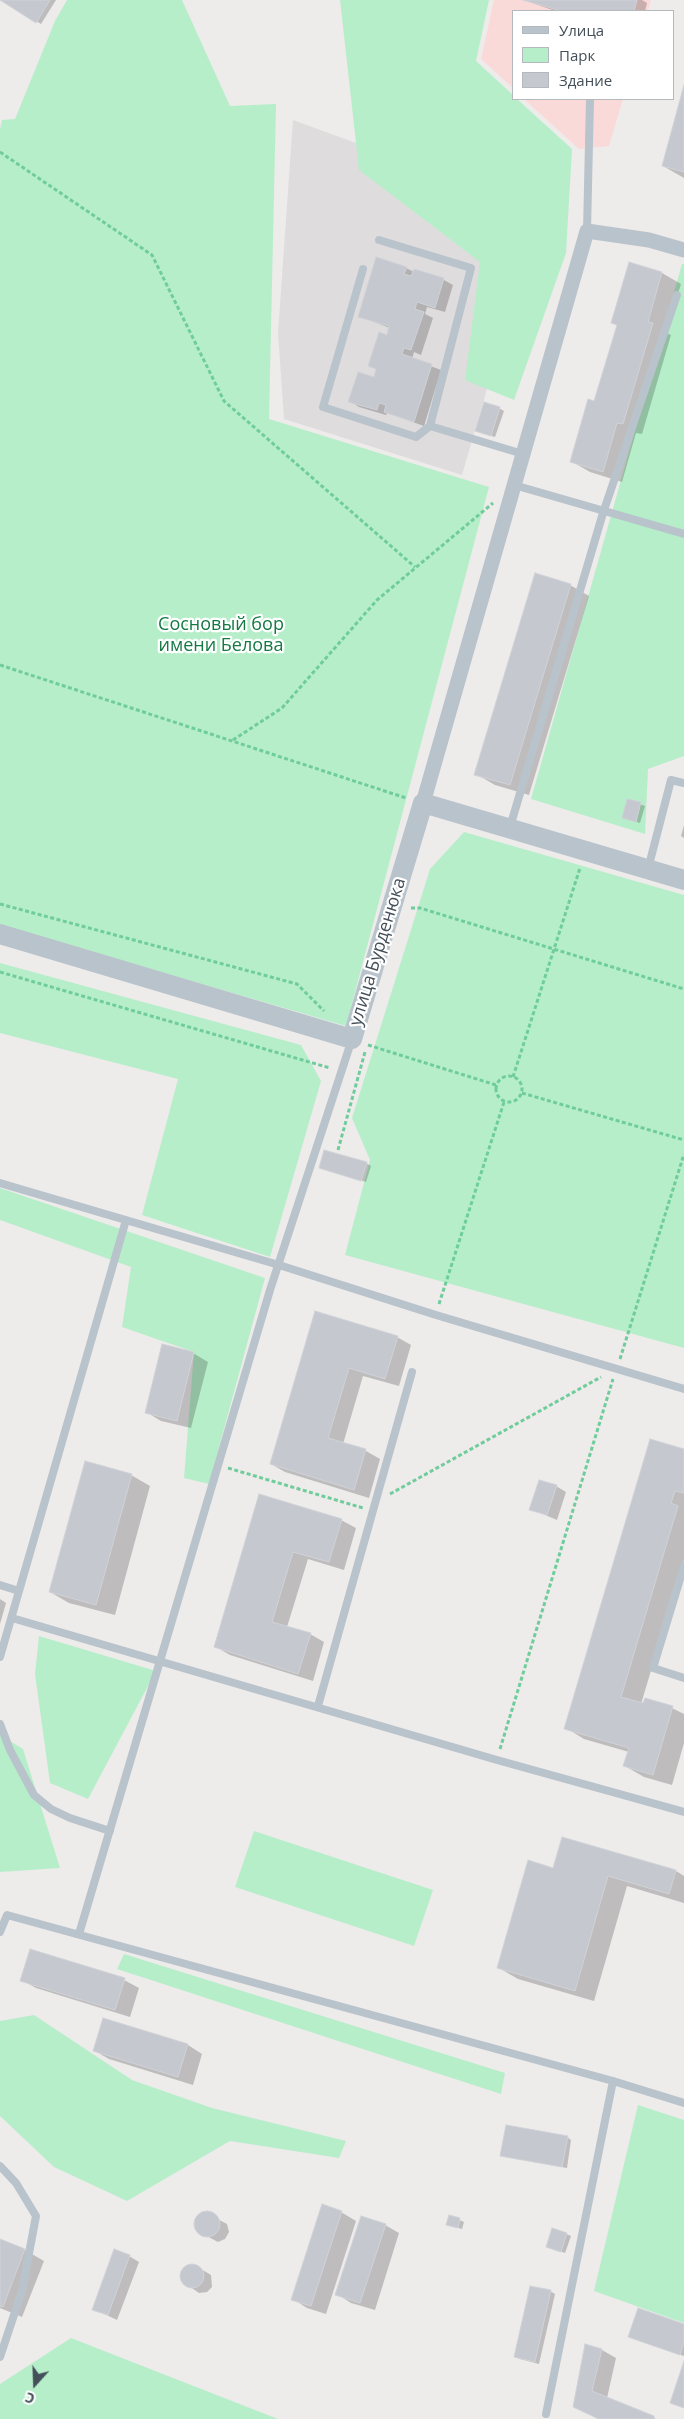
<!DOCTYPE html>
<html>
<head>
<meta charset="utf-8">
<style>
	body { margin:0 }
	#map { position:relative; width:684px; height:2419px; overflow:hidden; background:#eeebeb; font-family:"Open Sans",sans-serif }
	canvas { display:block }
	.legend { position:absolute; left:512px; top:10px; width:162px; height:90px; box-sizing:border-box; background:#fff; border:1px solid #b4b9bd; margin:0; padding:6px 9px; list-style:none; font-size:15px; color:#444f59 }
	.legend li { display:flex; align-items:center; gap:10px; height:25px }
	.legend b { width:25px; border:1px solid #b4b9bd }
	.north { position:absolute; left:10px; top:2359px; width:50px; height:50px; -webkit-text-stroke:4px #fff; paint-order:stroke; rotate:200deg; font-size:14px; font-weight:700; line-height:20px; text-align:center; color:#444f59 }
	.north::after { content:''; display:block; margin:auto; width:18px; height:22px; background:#444f59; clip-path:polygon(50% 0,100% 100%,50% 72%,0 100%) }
</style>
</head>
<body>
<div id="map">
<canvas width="684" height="2419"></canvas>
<ul class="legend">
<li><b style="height:6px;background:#b9c3cb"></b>Улица</li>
<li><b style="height:14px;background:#b7eeca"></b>Парк</li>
<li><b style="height:14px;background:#c5c8ce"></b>Здание</li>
</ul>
<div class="north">С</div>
</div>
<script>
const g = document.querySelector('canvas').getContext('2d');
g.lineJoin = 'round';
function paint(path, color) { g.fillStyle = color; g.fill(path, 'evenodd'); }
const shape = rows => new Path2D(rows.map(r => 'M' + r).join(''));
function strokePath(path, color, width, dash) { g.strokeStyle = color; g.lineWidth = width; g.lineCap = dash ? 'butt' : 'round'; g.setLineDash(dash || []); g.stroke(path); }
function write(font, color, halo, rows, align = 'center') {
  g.font = font + ' "Open Sans",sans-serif'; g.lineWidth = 4.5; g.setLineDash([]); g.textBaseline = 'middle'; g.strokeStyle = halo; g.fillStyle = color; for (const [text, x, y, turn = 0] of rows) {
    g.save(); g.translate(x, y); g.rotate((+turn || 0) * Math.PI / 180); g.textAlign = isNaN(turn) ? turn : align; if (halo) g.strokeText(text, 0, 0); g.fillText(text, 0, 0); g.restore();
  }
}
const education = shape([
	[293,120,539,210,462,475,284,419,278,333]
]);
const medical = shape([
	[494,0,651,0,648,11,513,11,513,88,481,59],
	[524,99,623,99,609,146,579,149]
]);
const green = shape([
	[67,0,182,0,230,106,276,104,269,419,489,487,346,1026,0,925,0,129,2,120,15,119,55,21],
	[340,0,489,0,476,61,513,95,513,99,517,99,572,149,566,253,514,400,465,380,480,262,359,170],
	[682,264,684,264,684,756,648,769,645,834,531,799],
	[464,832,684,895,684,1348,345,1255,370,1160,352,1118,430,869],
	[0,963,301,1045,321,1081,270,1257,142,1215,178,1079,0,1033],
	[0,1188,265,1278,209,1484,184,1478,194,1352,122,1327,131,1267,0,1220],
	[39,1636,156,1671,88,1799,50,1783,35,1674],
	[0,1735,23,1749,60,1868,0,1872],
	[254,1831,433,1890,414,1946,235,1887],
	[124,1954,505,2073,501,2094,117,1969],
	[34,2015,132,2080,212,2108,346,2141,339,2158,230,2141,127,2201,54,2167,0,2116,0,2021],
	[638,2105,684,2120,684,2323,594,2291],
	[71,2338,278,2419,0,2419,0,2384]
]);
const shadow = shape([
	[2,0,56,0,41,24],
	[524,0,642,0,647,3,645,11,555,11],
	[684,90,684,178,663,166],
	[630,264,662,273,681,284,666,333,671,335,642,434,636,433,622,482,590,472,571,461,595,403,618,326,613,323],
	[406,268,414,272,415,270,444,280,453,285,445,312,427,307,425,314,433,318,421,355,414,352,412,359,441,370,424,426,387,413,386,415,359,407,350,401,374,379,377,370,370,366,388,336,390,328,359,316],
	[499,408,504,411,495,437,481,433],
	[570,585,589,596,529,795,495,785,476,774],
	[628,800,645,806,640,823,623,818],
	[684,825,684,838,681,836],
	[366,1163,371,1166,366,1182,320,1168],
	[316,1313,397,1337,411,1345,399,1386,363,1376,343,1444,366,1451,380,1459,369,1498,285,1472,271,1464],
	[193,1353,208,1362,191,1428,161,1421,146,1412],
	[684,1450,684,1560,641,1704,672,1708,684,1714,684,1743,672,1785,644,1777,625,1766,629,1752,584,1739,566,1728],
	[131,1475,150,1486,115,1615,69,1603,50,1592],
	[556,1486,566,1492,557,1520,531,1509],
	[260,1496,341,1520,356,1528,344,1570,308,1559,287,1627,310,1634,324,1642,313,1681,230,1655,216,1647],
	[0,1599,6,1603,0,1624],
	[563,1838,676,1871,684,1876,684,1903,627,1886,594,2001,518,1979,499,1968,554,1869],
	[22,1980,124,1980,139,1988,130,2017,36,1988],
	[188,2045,202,2054,193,2085,109,2059,95,2051],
	[567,2137,571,2140,567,2168,502,2156],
	[341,2212,356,2221,326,2314,307,2308,293,2299],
	[206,2213,227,2224,229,2232,225,2239,218,2242,197,2231,195,2223,199,2216],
	[450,2216,464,2222,462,2229,452,2226],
	[385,2225,399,2233,375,2310,351,2303,337,2294],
	[566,2234,571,2236,565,2253,548,2247],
	[0,2240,25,2250,44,2261,22,2317,0,2308],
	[129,2256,139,2262,117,2320,94,2309],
	[194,2265,211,2275,212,2287,207,2292,199,2293,182,2281,181,2274,186,2267],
	[550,2291,555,2294,539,2364,520,2359,516,2357],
	[684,2325,684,2356,634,2339],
	[586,2345,602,2350,616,2358,607,2398,656,2419,598,2419,574,2406]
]);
const building = shape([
	[0,0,50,0,36,23,0,0],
	[523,0,637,0,634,11,561,11,523,0],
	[684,85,684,172,662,166,684,85],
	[376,257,407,267,404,274,411,276,414,269,444,278,435,308,417,302,415,309,424,312,411,350,404,348,402,354,432,364,414,422,384,412,386,405,379,403,377,410,348,402,358,372,374,377,376,369,368,366,379,332,387,335,389,326,358,317,376,257],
	[629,262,662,272,648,322,653,323,623,424,617,423,603,472,570,462,588,399,594,401,617,325,611,323,629,262],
	[484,402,500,407,491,436,475,431,484,402],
	[535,573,571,584,510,785,474,775,535,573],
	[627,799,641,802,636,822,622,818,627,799],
	[324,1150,367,1162,361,1181,319,1168,324,1150],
	[315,1311,398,1336,385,1379,349,1368,328,1438,366,1449,354,1490,270,1464,315,1311],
	[162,1344,194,1352,177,1421,145,1413,162,1344],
	[650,1439,684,1449,684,1493,675,1491,671,1503,678,1506,621,1697,643,1703,645,1698,673,1706,653,1775,623,1766,629,1748,564,1729,650,1439],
	[85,1461,132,1474,96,1605,49,1592,85,1461],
	[539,1480,557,1485,547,1515,529,1510,539,1480],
	[259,1494,342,1519,329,1562,293,1552,272,1622,311,1633,298,1674,214,1647,259,1494],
	[562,1837,676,1870,669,1894,608,1876,575,1991,497,1968,528,1860,553,1868,562,1837],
	[30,1949,125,1978,115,2010,20,1981,30,1949],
	[103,2018,188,2044,178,2077,93,2051,103,2018],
	[506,2125,568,2136,562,2167,500,2156,506,2125],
	[322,2204,342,2211,311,2306,291,2300,322,2204],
	'194 2224a13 13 0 1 1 26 0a13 13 0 1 1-26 0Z',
	[449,2215,460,2218,458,2228,446,2225,449,2215],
	[361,2216,386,2224,360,2303,335,2295,361,2216],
	[552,2228,567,2233,561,2252,546,2247,552,2228],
	[0,2239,25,2249,3,2307,0,2306,0,2239],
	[114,2249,130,2255,108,2315,92,2310,114,2249],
	'180 2276a12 12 0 1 1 24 0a12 12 0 1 1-24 0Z',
	[530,2286,551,2290,535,2362,514,2357,530,2286],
	[638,2308,684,2324,684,2342,680,2355,628,2337,638,2308],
	[585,2344,602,2349,592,2391,654,2416,654,2419,599,2419,573,2407,585,2344],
	[684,2361,684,2408,670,2403,684,2361]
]);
const path = shape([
	[0,152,152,255,224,401,415,567],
	[0,665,406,798],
	[233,740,282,708,377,600,493,503],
	[0,904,297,984,324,1011],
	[411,908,420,908,684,989],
	[0,972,330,1068],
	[368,1045,496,1085],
	'496 1089a13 13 0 1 1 26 0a13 13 0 1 1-26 0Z',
	[513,1077,580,868],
	[522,1093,684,1140],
	[338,1150,365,1052],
	[439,1304,504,1102],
	[620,1359,684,1154],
	[228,1468,363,1508],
	[390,1494,601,1377],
	[500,1749,613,1379]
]);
const service = shape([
	[587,231,590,99],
	[379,240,471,268,430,426,523,454],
	[363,269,323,407,416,437,430,426],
	[514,485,684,534],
	[510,827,603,513,677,295],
	[648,869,671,780,684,783],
	[0,1183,279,1265,436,1315,684,1389],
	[684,1566,653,1668,684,1678],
	[0,1585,19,1591],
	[12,1618,497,1760,684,1812],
	[0,1657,126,1220],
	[318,1706,412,1372],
	[0,1724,10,1750,34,1795,51,1809,70,1818,110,1831],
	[0,1932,7,1915,613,2081,684,2103],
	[79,1934,270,1290,352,1039],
	[0,2166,16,2183,36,2216,22,2291,0,2357],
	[546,2414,613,2081]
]);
const minor = shape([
	[423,803,587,231,649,240,684,250]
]);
const tertiary = shape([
	[0,934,352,1039,423,803,684,880]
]);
const parkNames = [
	["Сосновый бор",221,625],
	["имени Белова",221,646]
];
const streetNames = [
	["улица Бурденюка",378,952,-73]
];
paint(education, '#dfdcdd');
paint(medical, '#fadad9');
paint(green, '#b7eeca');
paint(shadow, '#0003');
paint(building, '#c5c8ce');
strokePath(building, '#cfd2d7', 1);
strokePath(path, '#6fcc9b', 3, [4, 2.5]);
strokePath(service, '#b9c3cb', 8);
strokePath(minor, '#b9c3cb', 15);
strokePath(tertiary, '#b9c3cb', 20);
write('18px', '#157943', '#fff', parkNames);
write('18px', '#444f59', '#fff', streetNames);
</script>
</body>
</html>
